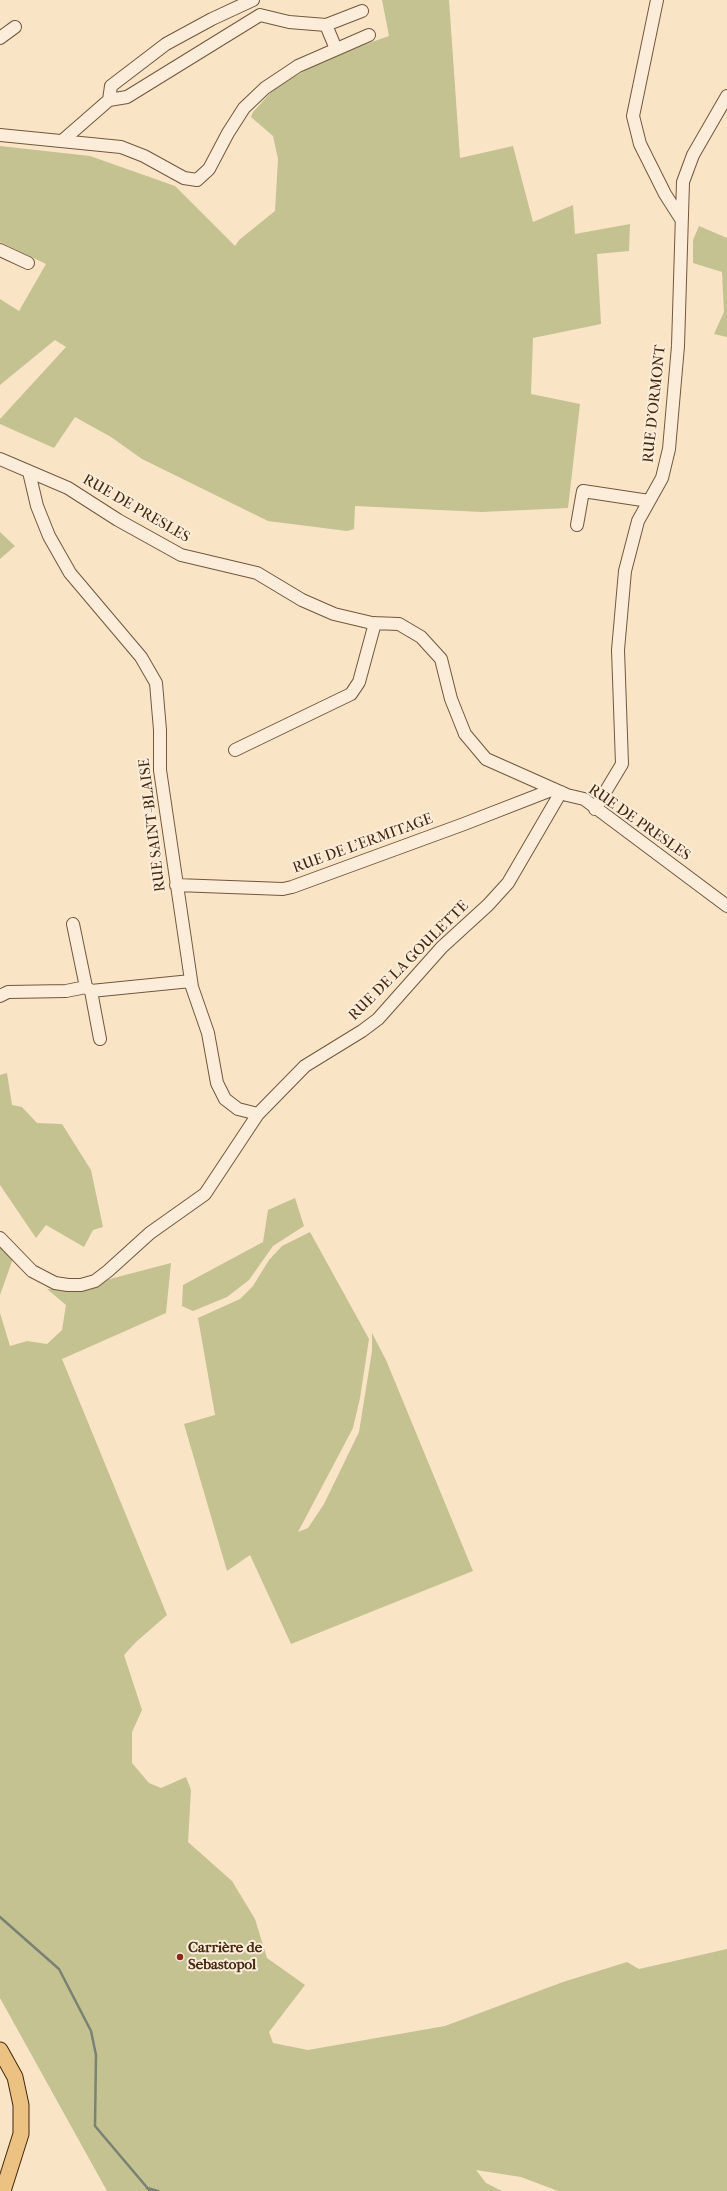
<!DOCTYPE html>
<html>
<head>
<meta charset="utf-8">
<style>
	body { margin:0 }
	canvas { display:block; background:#f9e4c6 }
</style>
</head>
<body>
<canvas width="727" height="2191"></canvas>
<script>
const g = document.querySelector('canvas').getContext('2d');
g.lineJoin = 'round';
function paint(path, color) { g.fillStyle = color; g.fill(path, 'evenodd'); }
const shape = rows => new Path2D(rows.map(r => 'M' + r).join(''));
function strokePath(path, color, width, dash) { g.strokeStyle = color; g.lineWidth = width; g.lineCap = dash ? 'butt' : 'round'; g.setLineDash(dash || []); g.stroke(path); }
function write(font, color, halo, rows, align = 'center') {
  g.font = font + ' "IM FELL French Canon",serif'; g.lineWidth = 4; g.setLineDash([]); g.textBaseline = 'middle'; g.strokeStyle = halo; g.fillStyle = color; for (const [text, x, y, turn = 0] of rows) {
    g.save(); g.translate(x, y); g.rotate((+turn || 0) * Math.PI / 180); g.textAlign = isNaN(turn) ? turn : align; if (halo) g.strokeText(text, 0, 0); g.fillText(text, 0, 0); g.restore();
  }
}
const green = shape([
	[382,0,449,0,460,158,513,146,533,222,573,205,575,234,630,224,629,251,597,254,601,324,533,338,531,394,580,404,568,508,482,512,355,506,354,529,347,531,268,521,142,459,111,437,75,417,54,448,0,424,0,419,66,347,55,340,0,385,0,299,19,311,46,264,0,242,0,146,90,156,175,186,235,246,239,240,275,211,278,159,273,136,251,117,253,112,274,89,326,58,389,36],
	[699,226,727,238,727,337,714,334,724,312,722,272,693,263,693,240],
	[0,532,15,546,0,559],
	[7,1073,12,1105,22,1107,37,1123,62,1124,91,1170,103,1227,93,1230,84,1247,46,1225,36,1238,0,1185,0,1075],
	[295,1198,304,1226,273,1246,249,1280,227,1297,193,1311,182,1306,183,1285,263,1242,268,1210],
	[310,1232,369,1339,360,1398,353,1428,298,1532,308,1528,324,1504,359,1432,372,1351,372,1333,386,1360,473,1571,291,1644,250,1555,227,1571,184,1424,215,1415,198,1318,240,1299,253,1286,269,1260,282,1246],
	[0,1238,15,1253,0,1295],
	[171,1263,166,1313,62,1359,167,1615,136,1642,124,1655,142,1710,132,1732,132,1763,149,1783,161,1788,186,1777,191,1790,188,1842,232,1881,255,1919,267,1958,305,1985,269,2032,273,2043,308,2050,445,2026,563,1982,627,1962,639,1969,727,1949,727,2191,558,2191,521,2177,476,2170,486,2183,502,2191,107,2191,0,1998,0,1313,10,1346,27,1341,47,1344,62,1330,66,1305,47,1289,84,1290,110,1279]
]);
const stream = shape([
	[0,1917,59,1969,91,2031,96,2055,95,2126,150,2191],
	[147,2188,158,2191]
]);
const minor = shape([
	[657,0,633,116,640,144,665,194,681,219],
	[326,25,336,49],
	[0,38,15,27],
	[109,100,127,97,260,15,289,22,326,25,362,11],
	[0,135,121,147,144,156,184,178,197,180,209,169,228,133,244,108,265,88,298,66,369,35],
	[62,141,109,100,111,86,166,44,212,19,253,0],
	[0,250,28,263],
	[0,459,68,488,118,520,181,555,257,573,302,600,334,614,372,623,399,624,421,637,441,659,451,699,465,734,486,759,567,795,584,799,727,906],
	[29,472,37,506,49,536,70,573,141,657,156,683,160,730,160,770,192,987,208,1033,217,1083,225,1099,238,1109,258,1114],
	[577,525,583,491,649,501],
	[235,750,351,694,359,682,375,623],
	[595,809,622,764,618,650,625,571,638,521,662,478,669,449,678,346,683,182,693,155,727,96],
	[176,885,283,889,292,887,464,824,554,789],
	[73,924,86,987],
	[86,987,91,991,191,981],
	[91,991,100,1039],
	[0,996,8,992,66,991,86,987],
	[0,1238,32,1271,55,1283,68,1285,81,1285,95,1281,108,1271,150,1233,205,1194,258,1114,305,1066,362,1031,378,1019,442,947,488,905,508,883,561,792]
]);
const major = shape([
	[0,2050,15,2077,21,2105,21,2134,3,2191]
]);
const markers = [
	[180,1957,4,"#8f2418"]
];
const streetNames = [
	["RUE D'ORMONT",655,404,-84],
	["RUE DE PRESLES",136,509,30],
	["RUE DE PRESLES",639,823,35],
	["RUE SAINT-BLAISE",153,825,-97],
	["RUE DE L'ERMITAGE",363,844,-20],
	["RUE DE LA GOULETTE",409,961,-45]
];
const poiNames = [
	["Carrière de",188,1948],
	["Sebastopol",188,1965]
];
paint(green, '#c4c291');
strokePath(stream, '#7a8273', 2.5);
strokePath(minor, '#72573d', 14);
strokePath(major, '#45280f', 17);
strokePath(minor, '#fbedda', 12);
strokePath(major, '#ecc283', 15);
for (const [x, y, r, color] of markers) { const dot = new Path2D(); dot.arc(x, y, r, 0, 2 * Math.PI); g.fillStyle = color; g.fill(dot); strokePath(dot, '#fbedda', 1.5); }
write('15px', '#45280f', '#fbedda', streetNames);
write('bold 15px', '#45280f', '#fbedda', poiNames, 'left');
</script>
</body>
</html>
